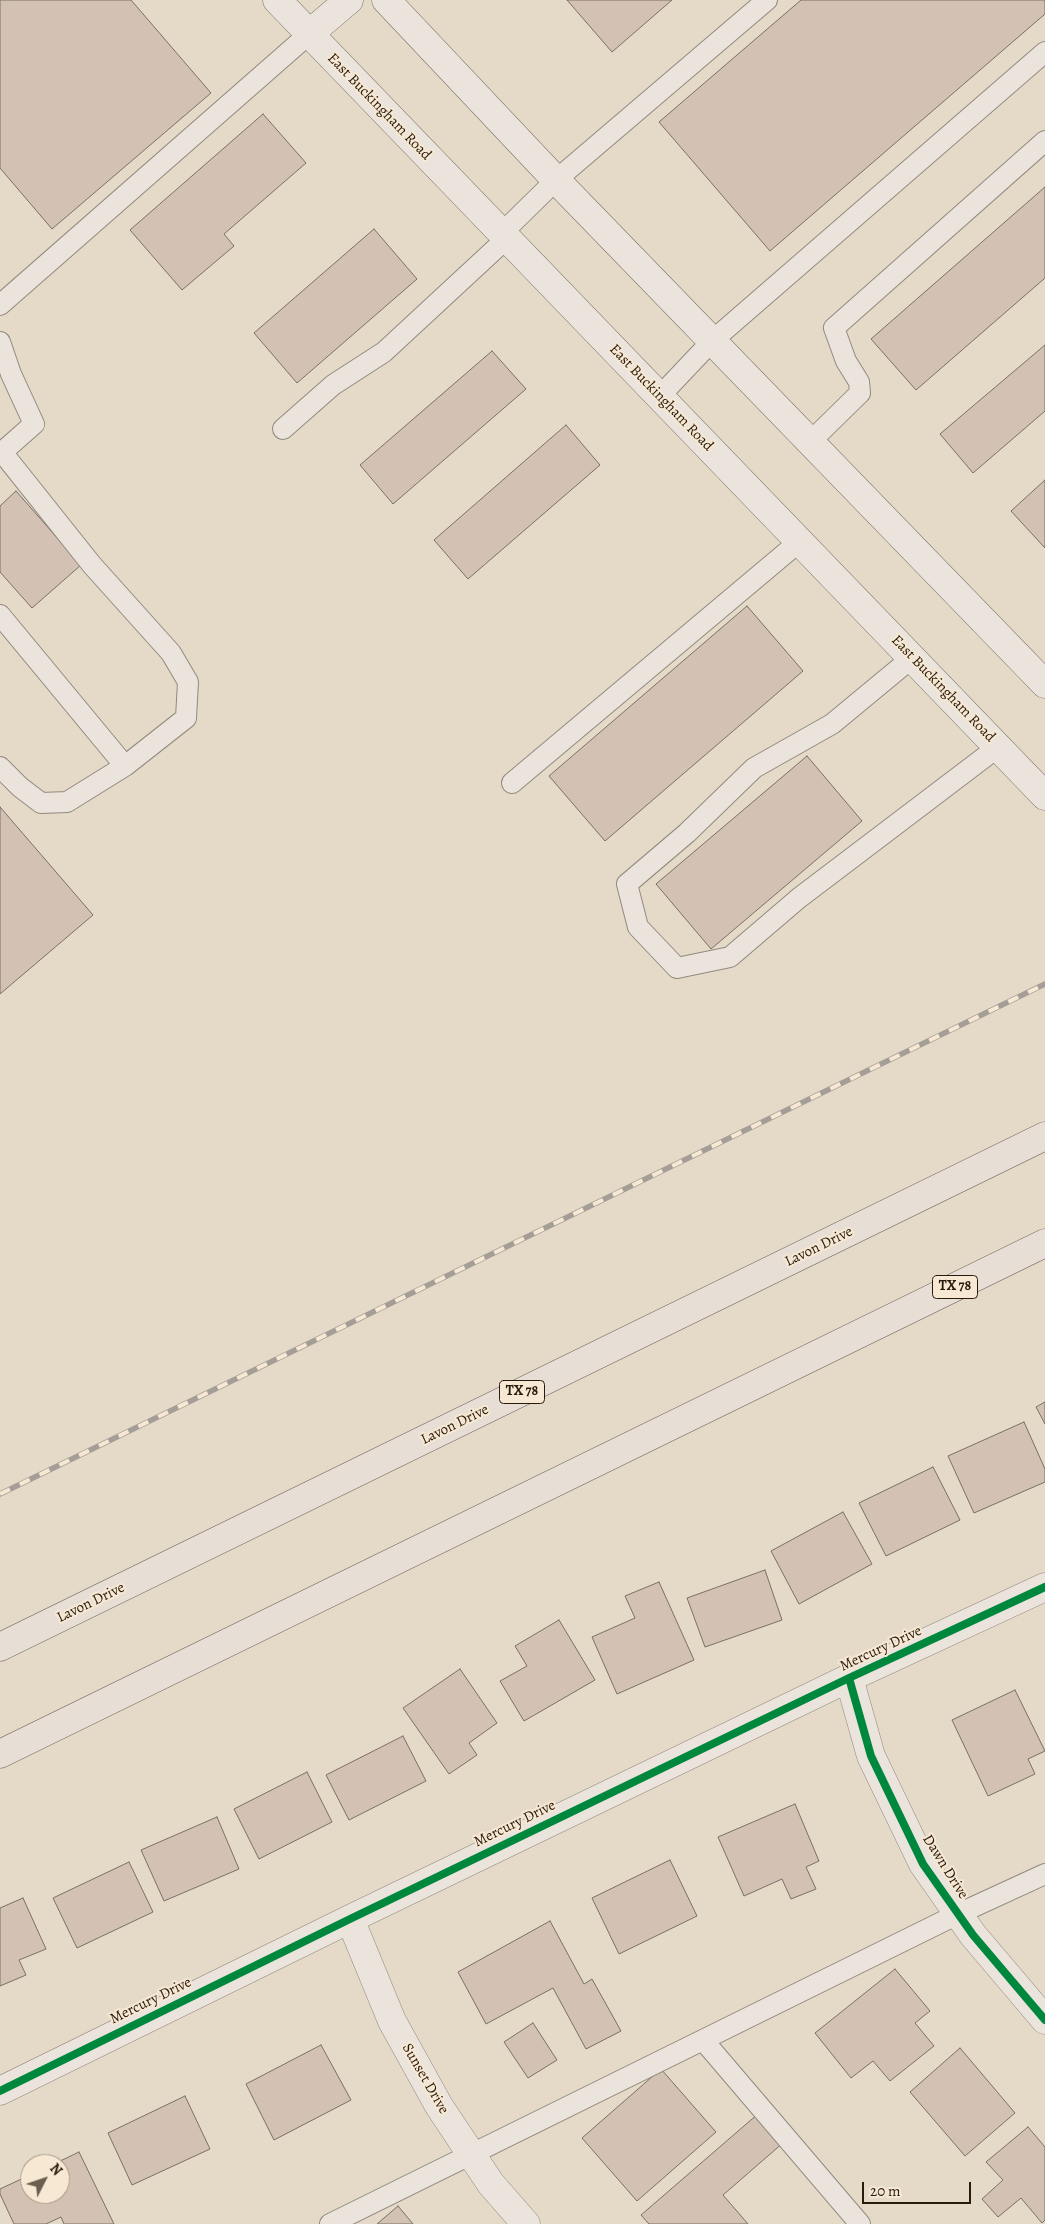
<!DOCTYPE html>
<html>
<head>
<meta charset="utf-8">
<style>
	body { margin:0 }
	#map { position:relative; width:1045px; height:2224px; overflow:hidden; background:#e5d9c8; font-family:Alegreya,serif }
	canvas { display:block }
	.north { position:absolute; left:20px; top:2154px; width:50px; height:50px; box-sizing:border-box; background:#f7e8d3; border:1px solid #a49683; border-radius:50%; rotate:49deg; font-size:14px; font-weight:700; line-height:20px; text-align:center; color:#281b0c }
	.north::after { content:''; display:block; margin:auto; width:18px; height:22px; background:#6a5e4e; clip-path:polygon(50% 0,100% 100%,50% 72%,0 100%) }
	.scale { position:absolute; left:862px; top:2182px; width:109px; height:22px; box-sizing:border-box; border:2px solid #281b0c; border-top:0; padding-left:6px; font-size:15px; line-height:18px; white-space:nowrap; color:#281b0c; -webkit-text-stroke:4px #f7e8d3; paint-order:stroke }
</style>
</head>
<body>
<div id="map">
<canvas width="1045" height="2224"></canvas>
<div class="north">N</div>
<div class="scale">20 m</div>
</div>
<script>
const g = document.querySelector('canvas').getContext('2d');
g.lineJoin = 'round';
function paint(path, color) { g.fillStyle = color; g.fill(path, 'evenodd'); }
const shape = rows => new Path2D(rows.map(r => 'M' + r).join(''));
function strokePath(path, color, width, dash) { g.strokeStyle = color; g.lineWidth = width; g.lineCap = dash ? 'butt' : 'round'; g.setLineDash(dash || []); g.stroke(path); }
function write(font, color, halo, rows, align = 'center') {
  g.font = font + ' Alegreya,serif'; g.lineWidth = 4; g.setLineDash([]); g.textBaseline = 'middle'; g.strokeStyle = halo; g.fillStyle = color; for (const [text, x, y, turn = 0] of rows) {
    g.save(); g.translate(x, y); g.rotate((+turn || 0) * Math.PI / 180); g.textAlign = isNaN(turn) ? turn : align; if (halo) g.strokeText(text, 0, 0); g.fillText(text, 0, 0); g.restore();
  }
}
const building = shape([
	[0,0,131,0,211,93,52,229,0,168,0,0],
	[567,0,672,0,612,52,567,0],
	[801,0,1045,0,1045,14,770,251,659,122,801,0],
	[263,114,306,163,224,234,234,246,182,290,130,230,263,114],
	[1045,187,1045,278,916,390,871,339,1045,187],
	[374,229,417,279,297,383,254,333,374,229],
	[1045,345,1045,411,973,473,940,434,1045,345],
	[492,351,526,389,393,504,360,465,492,351],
	[566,425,600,465,468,579,434,540,566,425],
	[1045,480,1045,548,1011,511,1045,480],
	[16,491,81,565,32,608,0,572,0,506,16,491],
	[747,606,803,671,605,841,549,776,747,606],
	[807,756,862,821,711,949,656,884,807,756],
	[0,807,93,915,0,994,0,807],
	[1045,1402,1045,1424,1036,1407,1045,1402],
	[1024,1422,1045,1469,1045,1482,974,1513,948,1456,1024,1422],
	[933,1467,960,1520,886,1556,859,1503,933,1467],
	[843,1512,872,1564,799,1604,771,1551,843,1512],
	[765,1570,782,1620,705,1647,687,1598,765,1570],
	[659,1582,694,1660,617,1694,592,1637,635,1618,625,1596,659,1582],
	[559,1620,595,1680,524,1721,500,1681,527,1666,515,1646,559,1620],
	[460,1669,497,1723,469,1743,477,1755,449,1774,403,1708,460,1669],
	[1015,1690,1045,1751,1028,1759,1035,1774,988,1796,952,1720,1015,1690],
	[403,1736,426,1781,349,1820,326,1775,403,1736],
	[307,1772,332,1822,259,1859,234,1809,307,1772],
	[795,1804,819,1861,806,1867,816,1889,791,1899,782,1879,744,1896,718,1837,795,1804],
	[217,1817,239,1869,164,1901,141,1850,217,1817],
	[670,1860,697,1916,619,1954,592,1898,670,1860],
	[129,1862,153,1912,77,1948,53,1898,129,1862],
	[23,1898,46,1949,19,1960,26,1975,0,1986,0,1908,23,1898],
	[550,1921,584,1984,592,1979,621,2031,586,2049,553,1988,486,2024,458,1972,550,1921],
	[895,1969,930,2011,915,2023,934,2046,890,2081,873,2061,851,2078,815,2033,895,1969],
	[533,2023,557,2060,528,2078,504,2042,533,2023],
	[321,2045,351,2100,274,2140,246,2084,321,2045],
	[960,2048,1015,2113,965,2156,910,2092,960,2048],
	[661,2069,716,2132,637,2201,582,2138,661,2069],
	[185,2096,210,2149,132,2185,108,2133,185,2096],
	[759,2113,784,2142,723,2195,748,2224,649,2224,641,2215,759,2113],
	[1028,2127,1045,2147,1045,2220,1042,2223,1021,2198,998,2217,982,2199,1003,2180,986,2162,1028,2127],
	[79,2152,114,2224,64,2224,61,2217,46,2224,14,2224,0,2194,0,2189,30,2175,30,2194,60,2194,60,2164,54,2164,79,2152],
	[398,2206,413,2224,377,2224,398,2206]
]);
const lane = shape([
	[501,234,556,180,767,0],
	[0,305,309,34],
	[0,342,11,374,34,424,0,454],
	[660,396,712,341,1045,52],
	[283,429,333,385,384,352,506,239],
	[810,442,860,393,859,382,846,361,834,328,1045,141],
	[0,615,125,766],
	[913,657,832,724,754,768,687,833,627,884,638,927,677,968,730,957,799,898,998,747],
	[0,767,20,787,41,803,67,802,125,766,186,718,188,682,171,653,92,565,2,452],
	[512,783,800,541],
	[703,2040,860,2224],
	[330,2224,958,1914,1045,1874]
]);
const street = shape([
	[849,1678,871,1756,923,1864,973,1935,1045,2020],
	[350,1919,392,2021,439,2106,491,2184,526,2224],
	[0,2091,350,1919,849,1678,1045,1587]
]);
const secondary = shape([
	[277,0,1045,796],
	[386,0,556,180,1045,684],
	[309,34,349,0]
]);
const primary = shape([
	[0,1647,1045,1136],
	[0,1754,1045,1243]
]);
const rail = shape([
	[0,1494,1045,984]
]);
const cycleway = shape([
	[849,1678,871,1756,923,1864,973,1935,1045,2020],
	[0,2091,350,1919,849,1678,1045,1587]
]);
const shields = [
	[955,1287,45],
	[522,1392,45]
];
const shieldNames = [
	["TX 78",955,1287],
	["TX 78",522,1392]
];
const streetNames = [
	["East Buckingham Road",379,107,46],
	["East Buckingham Road",661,398,46],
	["East Buckingham Road",943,689,46],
	["Lavon Drive",819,1247,-26],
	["Lavon Drive",455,1425,-26],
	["Lavon Drive",91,1603,-26],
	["Mercury Drive",881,1649,-25],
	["Mercury Drive",515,1824,-26],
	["Dawn Drive",945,1867,58],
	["Mercury Drive",151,2001,-26],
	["Sunset Drive",425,2079,60]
];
paint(building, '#d3c1b3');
strokePath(building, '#787066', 1);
strokePath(lane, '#928a7f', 22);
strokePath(street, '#928a7f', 29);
strokePath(secondary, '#787066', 29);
strokePath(primary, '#787066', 29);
strokePath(lane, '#eae4dc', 20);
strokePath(street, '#eae4dc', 28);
strokePath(secondary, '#eae4dc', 28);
strokePath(primary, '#e7dfd5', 28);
strokePath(rail, '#a49e97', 5.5);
strokePath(rail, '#f7e8d3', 4, [11]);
strokePath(cycleway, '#00873e', 8);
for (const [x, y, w] of shields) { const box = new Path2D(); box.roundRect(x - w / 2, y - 11.5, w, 23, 4); g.fillStyle = '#f7e8d3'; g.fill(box); strokePath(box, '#281b0c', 1); }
write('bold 14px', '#281b0c', null, shieldNames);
write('15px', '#281b0c', '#f7e8d3', streetNames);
</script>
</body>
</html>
